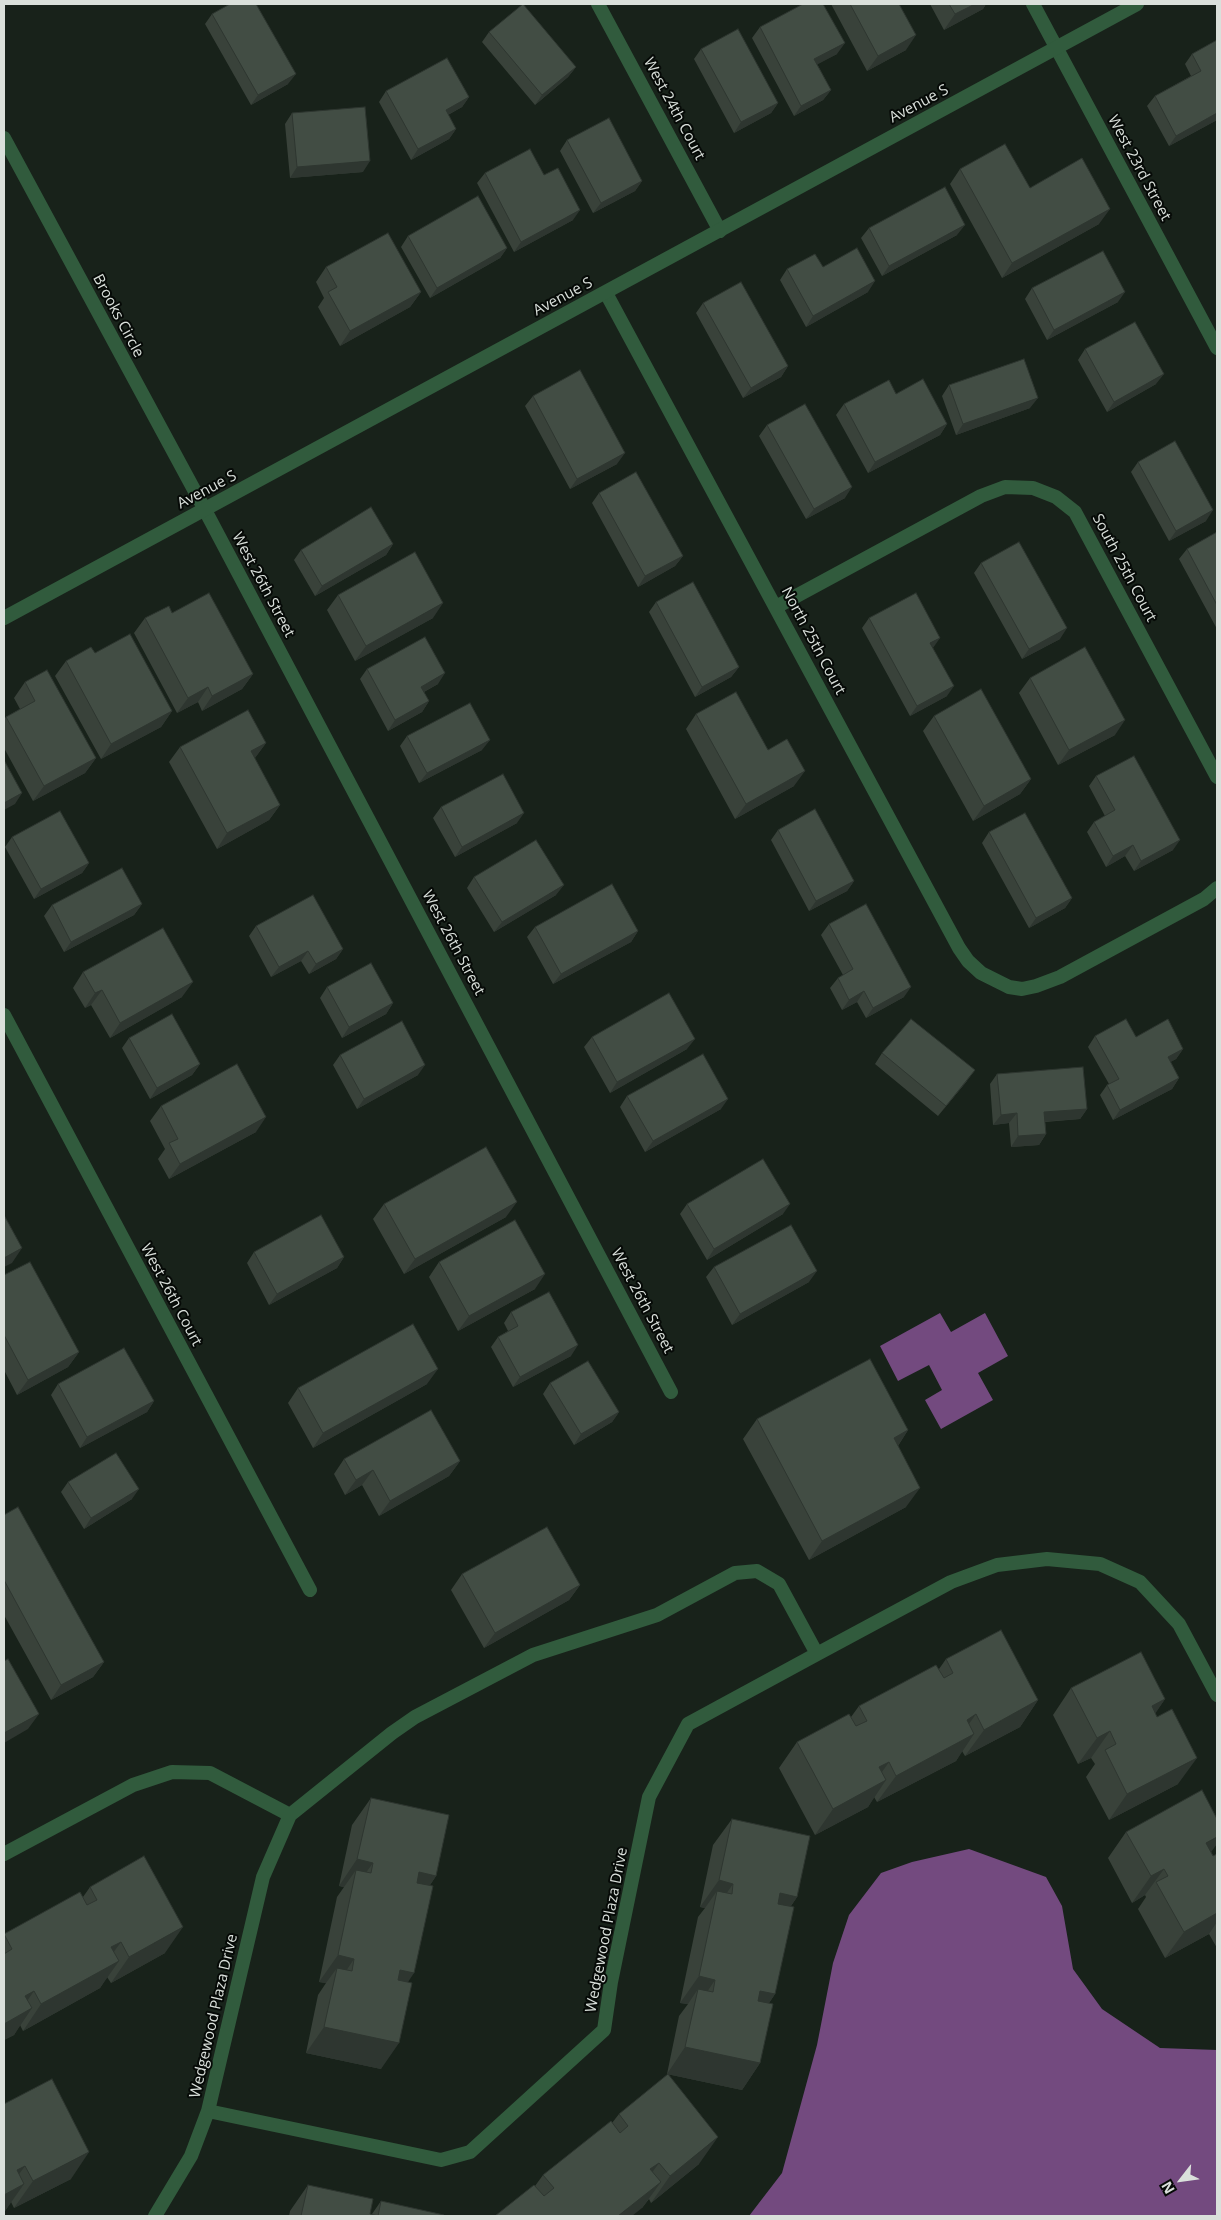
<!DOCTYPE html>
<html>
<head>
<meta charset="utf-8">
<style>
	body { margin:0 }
	#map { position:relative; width:1221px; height:2220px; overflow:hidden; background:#18221a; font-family:"Open Sans",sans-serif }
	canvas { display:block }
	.frame { position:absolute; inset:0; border:5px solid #dae0db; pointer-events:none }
	.north { position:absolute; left:1156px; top:2155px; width:50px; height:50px; -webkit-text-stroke:4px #060a07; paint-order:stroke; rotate:240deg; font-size:14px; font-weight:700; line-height:20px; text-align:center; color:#dae0db }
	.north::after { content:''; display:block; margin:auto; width:18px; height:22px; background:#dae0db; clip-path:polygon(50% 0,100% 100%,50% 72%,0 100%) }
</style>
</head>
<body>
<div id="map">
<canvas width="1221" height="2220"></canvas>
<div class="frame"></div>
<div class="north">N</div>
</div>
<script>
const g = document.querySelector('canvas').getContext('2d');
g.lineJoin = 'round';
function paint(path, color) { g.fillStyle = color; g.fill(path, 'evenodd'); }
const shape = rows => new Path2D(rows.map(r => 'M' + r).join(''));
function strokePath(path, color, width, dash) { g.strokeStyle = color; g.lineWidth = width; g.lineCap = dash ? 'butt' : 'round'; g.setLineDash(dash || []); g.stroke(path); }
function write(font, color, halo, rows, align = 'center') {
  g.font = font + ' "Open Sans",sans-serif'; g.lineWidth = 4; g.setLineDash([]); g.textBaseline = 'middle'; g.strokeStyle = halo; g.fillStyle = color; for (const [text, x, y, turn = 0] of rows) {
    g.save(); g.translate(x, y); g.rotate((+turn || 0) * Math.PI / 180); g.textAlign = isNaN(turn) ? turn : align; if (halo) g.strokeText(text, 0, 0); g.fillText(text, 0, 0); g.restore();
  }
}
const water = shape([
	[940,1313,951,1332,985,1313,1008,1356,978,1373,993,1400,941,1429,925,1400,942,1390,929,1365,898,1381,880,1346],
	[969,1849,1046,1877,1062,1906,1073,1969,1102,2009,1160,2048,1217,2050,1217,2216,749,2216,782,2173,817,2045,833,1963,849,1915,881,1873,912,1862]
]);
const minor = shape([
	[598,4,720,231],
	[1033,4,1217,348],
	[4,138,205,510,671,1392],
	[606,293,959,948,968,961,981,973,1009,987,1022,989,1036,986,1060,977,1204,899,1217,888],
	[776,607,981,496,1005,487,1033,488,1056,497,1075,512,1217,777],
	[4,1015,310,1590],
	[4,1854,133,1785,172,1772,210,1773,290,1815],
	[208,2111,441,2160,470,2152,604,2030,611,1982,649,1797,688,1724,817,1654],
	[155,2216,191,2156,208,2111,263,1877,290,1815,392,1733,415,1717,533,1655,657,1615,735,1573,757,1571,779,1584,817,1654,951,1582,997,1565,1047,1559,1100,1564,1140,1582,1179,1624,1217,1695]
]);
const tertiary = shape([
	[4,618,1137,4]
]);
const wall = shape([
	[831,4,899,4,906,50,867,71],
	[930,4,986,4,983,9,944,30],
	[212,14,288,84,251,105,205,24],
	[760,27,837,54,817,64,831,90,823,100,794,116,752,38],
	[489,32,576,67,568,77,535,105,482,42],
	[1217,40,1217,120,1169,146,1147,106,1155,96,1191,76,1185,64,1192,54],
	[701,49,778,103,771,113,734,133,694,59],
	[386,91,469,97,462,107,448,115,456,129,449,139,411,160,379,102],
	[292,113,363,172,290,178,285,124],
	[567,140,642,181,635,191,593,213,560,151],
	[960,169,1030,188,1099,224,1002,278,950,184],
	[485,173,573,220,514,252,477,183],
	[869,228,957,235,882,276,861,238],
	[408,236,507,248,500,258,430,298,401,247],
	[326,267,421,292,410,307,340,346,318,307,324,298,316,282],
	[823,267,868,292,806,327,780,280,787,269],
	[1032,288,1118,302,1047,340,1025,299],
	[703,303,788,366,781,377,743,398,696,313],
	[1085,349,1156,384,1107,412,1078,360],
	[949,385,1030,408,956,435,942,396],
	[896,394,947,424,940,435,868,473,836,415,844,404],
	[533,396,617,464,570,489,525,406],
	[767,425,845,498,806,519,759,436],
	[1138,462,1206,521,1169,541,1131,472],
	[599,493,683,556,675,566,638,587,592,503],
	[1217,532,1217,629,1179,559,1187,549],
	[393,544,386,555,315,596,294,560,301,550],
	[981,563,1060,639,1022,659,974,573],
	[338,595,433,618,355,661,327,610],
	[656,602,739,667,731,677,695,697,649,612],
	[172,613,253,674,242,689,202,711,198,702,177,713,134,633,145,618],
	[869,618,933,648,947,696,910,716,862,628],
	[95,653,172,711,161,727,101,759,55,676,66,661],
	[367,669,438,684,424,692,429,701,422,712,388,731,360,679],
	[1030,678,1115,735,1058,765,1019,693],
	[25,682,96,758,85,773,33,801,4,748,4,719,6,717,20,709,14,698],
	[696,714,768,750,794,786,735,819,686,729],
	[934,716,1031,779,1020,794,973,821,923,731],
	[407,736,482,750,419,783,400,746],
	[266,743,254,759,280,805,269,820,217,849,169,762,180,747],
	[1096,776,1173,850,1134,871,1125,856,1106,867,1087,832,1094,822,1105,816,1089,786],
	[441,807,517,823,455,857,433,818],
	[778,830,854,881,847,891,809,911,771,840],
	[989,832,1072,898,1065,908,1029,928,982,843],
	[12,837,89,863,82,873,34,899,5,847],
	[474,877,556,895,494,932,467,888],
	[142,904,134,915,64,952,44,916,52,905],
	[829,924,904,997,866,1018,857,1002,842,1010,830,988,838,978,843,975,821,935],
	[256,926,343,949,336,959,309,974,301,961,271,977,249,936],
	[535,927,638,931,631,942,553,984,527,937],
	[83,972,182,997,110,1038,91,1005,85,1008,73,988],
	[327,987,393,1003,386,1014,342,1038,320,998],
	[1095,1036,1136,1037,1183,1049,1176,1059,1170,1062,1179,1078,1172,1089,1113,1120,1100,1095,1107,1085,1109,1084,1088,1047],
	[592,1037,687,1049,610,1093,584,1047],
	[129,1038,200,1064,192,1075,150,1099,122,1048],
	[882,1053,967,1081,938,1116,875,1064],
	[340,1055,418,1075,357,1109,333,1065],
	[997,1074,1087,1109,1080,1119,1045,1122,1046,1134,1039,1145,1011,1147,1009,1123,993,1125,990,1084],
	[627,1096,721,1109,645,1152,620,1107],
	[161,1106,256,1132,169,1179,158,1159,165,1149,150,1121],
	[384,1204,506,1217,404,1274,373,1219],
	[687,1204,783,1214,707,1260,680,1214],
	[254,1252,344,1257,337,1268,269,1305,247,1263],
	[439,1262,535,1289,458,1331,429,1277],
	[714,1267,809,1282,732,1325,706,1277],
	[4,1275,79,1352,68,1367,17,1395,4,1370],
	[511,1312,571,1356,513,1387,491,1347,498,1337,508,1331,504,1323],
	[550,1383,619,1412,612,1422,574,1445,543,1394],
	[58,1384,154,1401,147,1412,80,1448,51,1395],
	[427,1384,313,1448,288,1403,298,1388],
	[757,1419,908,1430,898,1446,906,1507,809,1560,743,1439],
	[344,1459,460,1461,449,1476,379,1516,362,1485,345,1495,334,1474],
	[68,1482,132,1499,84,1529,61,1492],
	[4,1515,104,1662,93,1677,51,1700,4,1615],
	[462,1574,580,1585,569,1600,484,1648,451,1590],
	[946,1659,1038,1700,1020,1727,965,1756,962,1751,956,1761,877,1802,874,1797,868,1807,815,1835,779,1768,797,1742,851,1717,859,1706,939,1669],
	[1071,1688,1165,1699,1155,1713,1178,1784,1109,1820,1086,1777,1095,1764,1091,1758,1078,1764,1053,1715],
	[371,1798,436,1876,430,1885,408,1982,381,2069,306,2053,318,1995,326,1983,319,1982,337,1897,344,1887,339,1886,352,1825],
	[732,1819,797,1897,791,1906,775,1994,769,2003,760,2063,742,2090,667,2074,679,2016,688,2004,680,2003,698,1917,705,1908,700,1907,713,1845],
	[1126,1832,1211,1852,1213,1856,1217,1854,1217,1948,1209,1934,1165,1958,1138,1909,1146,1897,1145,1895,1132,1903,1108,1858],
	[90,1887,165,1953,111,1983,107,1977,100,1988,23,2031,20,2025,14,2035,4,2040,4,1935,83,1897],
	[4,2104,71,2179,14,2208,11,2202,5,2211],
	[619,2114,699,2164,651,2203,649,2199,642,2208,495,2216,535,2186,543,2175,612,2123],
	[308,2185,370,2214,372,2214,381,2201,444,2216,289,2216,290,2211]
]);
const shadedWall = shape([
	[975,4,986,4,983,9,944,30,955,14],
	[916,35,906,50,867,71,878,56],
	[845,43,837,54,807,70,814,59],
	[576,67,568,77,535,105,542,95],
	[296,74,288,84,251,105,258,95],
	[831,90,823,100,794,116,801,106],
	[469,97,462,107,438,120,446,110],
	[778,103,771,113,734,133,741,122],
	[1217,113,1217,120,1169,146,1176,136],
	[456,129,449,139,411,160,418,149],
	[370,161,363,172,290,178,297,167],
	[642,181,635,191,593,213,601,203],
	[1110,209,1099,224,1002,278,1012,263],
	[580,210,573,220,514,252,521,242],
	[965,225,957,235,882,276,889,266],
	[507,248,500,258,430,298,437,288],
	[875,281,868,292,806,327,813,316],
	[421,292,410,307,340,346,350,331],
	[1125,292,1118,302,1047,340,1054,330],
	[788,366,781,377,743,398,751,388],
	[1164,374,1156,384,1107,412,1114,402],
	[1038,398,1030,408,956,435,963,424],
	[947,424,940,435,868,473,875,462],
	[625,453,617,464,570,489,577,479],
	[852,487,845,498,806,519,814,509],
	[1213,510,1206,521,1169,541,1176,531],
	[393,544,386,555,315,596,322,586],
	[683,556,675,566,638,587,645,576],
	[443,603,433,618,355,661,366,646],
	[1067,628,1060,639,1022,659,1029,649],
	[940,638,933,648,930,643],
	[739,667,731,677,695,697,702,687],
	[445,673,438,684,414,697,421,687],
	[253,674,242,689,202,711,212,696],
	[954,686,947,696,910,716,917,706],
	[208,687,198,702,177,713,188,698],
	[429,701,422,712,388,731,395,720],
	[172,711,161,727,101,759,111,744],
	[1125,720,1115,735,1058,765,1069,750],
	[490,740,482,750,419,783,427,773],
	[266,743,255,758,240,767,251,751],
	[96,758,85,773,33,801,44,786],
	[805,771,794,786,735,819,746,804],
	[1031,779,1020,794,973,821,984,806],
	[22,793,15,804,4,810,4,803],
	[280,805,269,820,217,849,227,833],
	[524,813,517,823,455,857,462,847],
	[1180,840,1173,850,1134,871,1141,861],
	[1133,845,1125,856,1106,867,1113,856],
	[89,863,82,873,34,899,41,889],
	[854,881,847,891,809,911,816,901],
	[564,885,556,895,494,932,502,922],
	[1072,898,1065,908,1029,928,1036,918],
	[142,904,134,915,64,952,71,942],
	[638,931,631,942,553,984,561,974],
	[343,949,336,959,309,974,316,964],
	[308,951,301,961,271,977,279,967],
	[193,982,182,997,110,1038,120,1023],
	[911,987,904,997,866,1018,873,1008],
	[102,990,91,1005,85,1008,95,993],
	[864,991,857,1002,842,1010,849,1000],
	[393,1003,386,1014,342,1038,349,1027],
	[695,1039,687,1049,610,1093,617,1082],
	[1183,1049,1176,1059,1160,1068,1168,1057],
	[200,1064,192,1075,150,1099,157,1088],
	[425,1065,418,1075,357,1109,364,1099],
	[975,1070,967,1081,938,1116,946,1106],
	[1179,1078,1172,1089,1113,1120,1120,1110],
	[728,1099,721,1109,645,1152,653,1141],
	[1087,1109,1080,1119,1037,1122,1044,1112],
	[1017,1113,1009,1123,993,1125,1001,1115],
	[266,1117,256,1132,169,1179,180,1164],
	[1046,1134,1039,1145,1011,1147,1018,1136],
	[517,1202,506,1217,404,1274,415,1259],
	[790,1204,783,1214,707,1260,714,1249],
	[22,1248,12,1263,4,1267,4,1258],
	[344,1257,337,1268,269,1305,277,1294],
	[817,1271,809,1282,732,1325,740,1314],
	[545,1274,535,1289,458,1331,469,1316],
	[578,1345,571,1356,513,1387,520,1377],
	[79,1352,68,1367,17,1395,28,1380],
	[438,1369,427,1384,313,1448,323,1433],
	[154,1401,147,1412,80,1448,87,1437],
	[619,1412,612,1422,574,1445,581,1434],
	[908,1430,895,1450,894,1438],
	[460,1461,449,1476,379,1516,390,1501],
	[373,1470,362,1485,345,1495,356,1480],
	[920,1488,906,1507,809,1560,822,1541],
	[139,1489,132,1499,84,1529,91,1518],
	[580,1585,569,1600,484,1648,495,1633],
	[104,1662,93,1677,51,1700,61,1685],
	[1165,1699,1147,1726,1152,1706],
	[1038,1700,1020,1727,965,1756,984,1730],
	[39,1714,28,1729,4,1743,4,1733],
	[976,1714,957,1741,967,1720],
	[1110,1731,1091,1758,1078,1764,1097,1738],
	[974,1734,956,1761,877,1802,896,1776],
	[1197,1758,1178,1784,1109,1820,1127,1794],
	[889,1762,870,1789,886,1780,868,1807,815,1835,833,1809,879,1767],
	[1217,1837,1217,1844,1206,1859,1206,1843],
	[357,1859,373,1863,354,1889,356,1870,344,1887,339,1886],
	[1164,1869,1145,1895,1132,1903,1151,1876],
	[419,1872,436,1876,418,1903,401,1899],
	[719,1880,733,1884,715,1910,717,1891,705,1908,700,1907],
	[780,1893,797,1897,779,1923,762,1920],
	[1217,1913,1217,1922,1209,1934,1165,1958,1184,1932],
	[183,1927,165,1953,111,1983,129,1957],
	[121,1942,102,1968,111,1947],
	[338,1955,354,1959,336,1986,337,1968,326,1983,319,1982],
	[119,1961,100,1988,23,2031,41,2004],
	[400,1970,414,1973,396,2000,381,1996],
	[699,1976,715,1980,697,2007,698,1989,688,2004,680,2003],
	[34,1991,16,2017,25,1996],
	[760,1991,775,1994,757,2021,742,2017],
	[32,2008,14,2035,4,2040,4,2024],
	[324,2027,399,2043,381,2069,306,2053],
	[685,2047,760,2063,742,2090,667,2074],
	[718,2137,699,2164,651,2203,670,2176],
	[89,2152,71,2179,14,2208,33,2181],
	[659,2163,640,2189,650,2169],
	[25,2166,6,2192,17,2170],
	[661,2182,642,2208,632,2216,618,2216],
	[24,2184,5,2211,4,2212,4,2195]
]);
const building = shape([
	[230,4,256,4,296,74,258,95,212,14,230,4],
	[523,4,576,67,542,95,489,32,523,4],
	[803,4,823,4,845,43,814,59,831,90,801,106,760,27,803,4],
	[850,4,899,4,916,35,878,56,850,4],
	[949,4,975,4,955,14,949,4],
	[738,29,778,103,741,122,701,49,738,29],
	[1217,40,1217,113,1176,136,1155,96,1201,71,1192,54,1217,40],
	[447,58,469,97,446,110,456,129,418,149,386,91,447,58],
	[365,107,370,161,297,167,292,113,365,107],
	[609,118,642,181,601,203,567,140,609,118],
	[1005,144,1030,188,1082,158,1110,209,1012,263,960,169,1005,144],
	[530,149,544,175,558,168,580,210,521,242,485,173,530,149],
	[945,187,965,225,889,266,869,228,945,187],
	[478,196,507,248,437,288,408,236,478,196],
	[388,233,421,292,350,331,328,292,337,287,326,267,388,233],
	[857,248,875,281,813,316,787,269,815,254,823,267,857,248],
	[1103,251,1125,292,1054,330,1032,288,1103,251],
	[741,282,788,366,751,388,703,303,741,282],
	[1135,322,1164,374,1114,402,1085,349,1135,322],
	[1024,359,1038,398,963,424,949,385,1024,359],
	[580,370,625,453,577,479,533,396,580,370],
	[923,379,947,424,875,462,844,404,889,380,896,394,923,379],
	[805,404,852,487,814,509,767,425,805,404],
	[1175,441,1213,510,1176,531,1138,462,1175,441],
	[636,472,683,556,645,576,599,493,636,472],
	[371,507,393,544,322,586,301,550,371,507],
	[1217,532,1217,605,1187,549,1217,532],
	[1019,542,1067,628,1029,649,981,563,1019,542],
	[415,552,443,603,366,646,338,595,415,552],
	[693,582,739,667,702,687,656,602,693,582],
	[209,593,253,674,212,696,208,687,188,698,145,618,169,606,172,613,209,593],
	[916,593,940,638,930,643,954,686,917,706,869,618,916,593],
	[130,634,172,711,111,744,66,661,91,647,95,653,130,634],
	[425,637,445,673,421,687,429,701,395,720,367,669,425,637],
	[1085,647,1125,720,1069,750,1030,678,1085,647],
	[47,670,96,758,44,786,6,717,35,701,25,682,47,670],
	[981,689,1031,779,984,806,934,716,981,689],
	[736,692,768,750,787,739,805,771,746,804,696,714,736,692],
	[470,703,490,740,427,773,407,736,470,703],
	[248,710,266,743,251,751,280,805,227,833,180,747,248,710],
	[1134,756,1180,840,1141,861,1133,845,1113,856,1094,822,1115,810,1096,776,1134,756],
	[4,760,22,793,4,803,4,760],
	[503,774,524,813,462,847,441,807,503,774],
	[815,809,854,881,816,901,778,830,815,809],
	[60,811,89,863,41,889,12,837,60,811],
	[1025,813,1072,898,1036,918,989,832,1025,813],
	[536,840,564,885,502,922,474,877,536,840],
	[122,868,142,904,71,942,52,905,122,868],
	[612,884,638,931,561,974,535,927,612,884],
	[313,895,343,949,316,964,308,951,279,967,256,926,313,895],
	[866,904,911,987,873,1008,864,991,849,1000,838,978,853,969,829,924,866,904],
	[163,928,193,982,120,1023,102,990,95,993,83,972,163,928],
	[371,963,393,1003,349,1027,327,987,371,963],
	[669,993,695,1039,617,1082,592,1037,669,993],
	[172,1014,200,1064,157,1088,129,1038,172,1014],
	[911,1019,975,1070,946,1106,882,1053,911,1019],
	[1126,1019,1136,1037,1168,1019,1183,1049,1168,1057,1179,1078,1120,1110,1107,1085,1119,1079,1095,1036,1126,1019],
	[402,1021,425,1065,364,1099,340,1055,402,1021],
	[703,1054,728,1099,653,1141,627,1096,703,1054],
	[237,1064,266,1117,180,1164,169,1143,178,1139,161,1106,237,1064],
	[1083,1067,1087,1109,1044,1112,1046,1134,1018,1136,1017,1113,1001,1115,997,1074,1083,1067],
	[486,1147,517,1202,415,1259,384,1204,486,1147],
	[763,1159,790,1204,714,1249,687,1204,763,1159],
	[4,1215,22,1248,4,1258,4,1215],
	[321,1215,344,1257,277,1294,254,1252,321,1215],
	[515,1220,545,1274,469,1316,439,1262,515,1220],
	[791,1225,817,1271,740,1314,714,1267,791,1225],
	[30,1262,79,1352,28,1380,4,1335,4,1275,30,1262],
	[549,1292,578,1345,520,1377,498,1337,518,1326,511,1312,549,1292],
	[413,1324,438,1369,323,1433,298,1388,413,1324],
	[124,1348,154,1401,87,1437,58,1384,124,1348],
	[870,1359,908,1430,894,1438,920,1488,822,1541,757,1419,870,1359],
	[588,1361,619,1412,581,1434,550,1383,588,1361],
	[431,1410,460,1461,390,1501,373,1470,356,1480,344,1459,431,1410],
	[116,1453,139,1489,91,1518,68,1482,116,1453],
	[18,1507,104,1662,61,1685,4,1580,4,1515,18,1507],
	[547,1527,580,1585,495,1633,462,1574,547,1527],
	[1001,1630,1038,1700,984,1730,976,1714,967,1720,974,1734,896,1776,889,1762,879,1767,886,1780,833,1809,797,1742,849,1714,856,1726,867,1721,859,1706,936,1665,944,1678,953,1673,946,1659,1001,1630],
	[1141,1652,1165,1699,1152,1706,1157,1717,1172,1709,1197,1758,1127,1794,1105,1750,1116,1744,1110,1731,1097,1738,1071,1688,1141,1652],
	[8,1659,39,1714,4,1733,4,1661,8,1659],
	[1202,1790,1217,1819,1217,1837,1206,1843,1213,1856,1217,1854,1217,1913,1184,1932,1156,1882,1168,1876,1164,1869,1151,1876,1126,1832,1202,1790],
	[371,1798,449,1815,436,1876,419,1872,417,1883,433,1886,414,1973,400,1970,398,1980,412,1983,399,2043,324,2027,337,1968,352,1971,354,1959,338,1955,356,1870,371,1873,373,1863,357,1859,371,1798],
	[732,1819,810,1836,797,1897,780,1893,778,1904,794,1907,775,1994,760,1991,758,2001,773,2004,760,2063,685,2047,698,1989,713,1992,715,1980,699,1976,717,1891,732,1894,733,1884,719,1880,732,1819],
	[144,1856,183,1927,129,1957,121,1942,111,1947,119,1961,41,2004,34,1991,25,1996,32,2008,4,2024,4,1954,12,1949,4,1934,80,1892,87,1905,97,1900,90,1887,144,1856],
	[668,2074,718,2137,670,2176,659,2163,650,2169,661,2182,618,2216,495,2216,534,2185,544,2196,554,2188,543,2175,611,2121,620,2133,628,2126,619,2114,668,2074],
	[52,2079,89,2152,33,2181,25,2166,17,2170,24,2184,4,2195,4,2104,52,2079],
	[308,2185,373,2199,370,2214,378,2216,381,2201,444,2215,444,2216,301,2216,308,2185]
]);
const streetNames = [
	["Avenue S",919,104,-28],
	["West 24th Court",674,109,62],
	["West 23rd Street",1139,168,62],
	["Avenue S",563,297,-28],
	["Brooks Circle",118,316,62],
	["Avenue S",207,490,-28],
	["South 25th Court",1124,568,62],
	["West 26th Street",263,585,62],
	["North 25th Court",813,641,62],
	["West 26th Street",453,943,62],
	["West 26th Court",171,1295,62],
	["West 26th Street",642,1301,62],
	["Wedgewood Plaza Drive",607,1930,-79],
	["Wedgewood Plaza Drive",214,2016,-77]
];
paint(water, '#734a7f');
strokePath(minor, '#315b3d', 14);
strokePath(tertiary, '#315b3d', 14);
paint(wall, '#39423a');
paint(shadedWall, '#2e3630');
paint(building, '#424d44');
strokePath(building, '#2e3630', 1);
write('15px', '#dae0db', '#060a07', streetNames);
</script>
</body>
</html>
